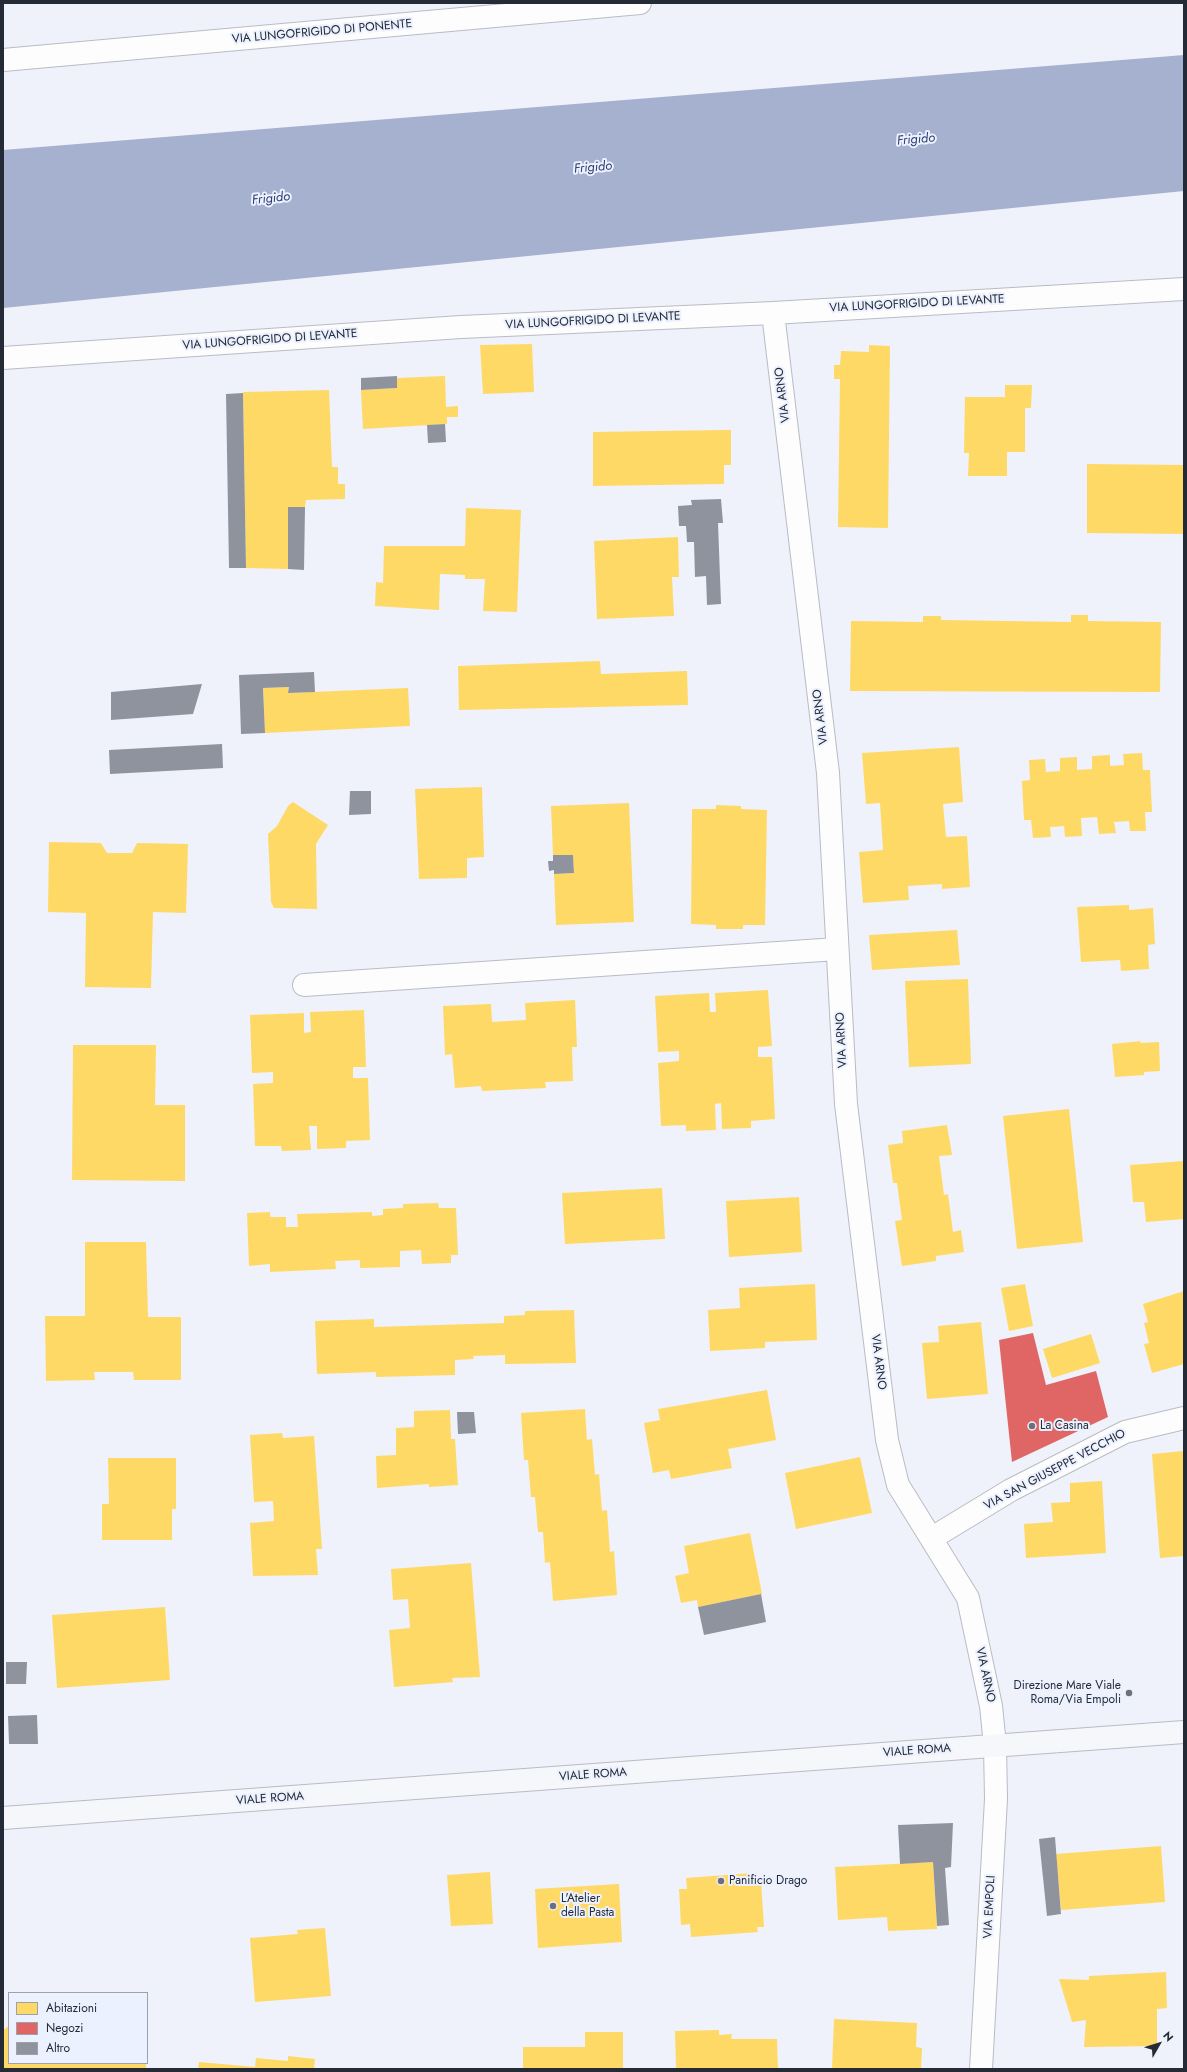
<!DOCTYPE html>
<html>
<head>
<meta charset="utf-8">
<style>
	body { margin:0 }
	#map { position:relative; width:1187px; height:2072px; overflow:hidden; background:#eff2fa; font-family:Jost,sans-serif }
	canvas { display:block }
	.frame { position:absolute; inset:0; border:4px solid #252a37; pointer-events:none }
	.legend { position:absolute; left:8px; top:1992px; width:140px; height:72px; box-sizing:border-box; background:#ebf1fe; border:1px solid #9ca1ae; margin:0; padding:5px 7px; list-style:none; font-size:12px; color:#252a37 }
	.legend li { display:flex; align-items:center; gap:8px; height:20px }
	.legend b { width:20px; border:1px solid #9ca1ae }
	.north { position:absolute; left:1139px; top:2024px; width:40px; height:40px; -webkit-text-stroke:3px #ebf1fe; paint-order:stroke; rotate:51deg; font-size:11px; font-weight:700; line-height:16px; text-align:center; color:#252a37 }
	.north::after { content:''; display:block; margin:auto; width:14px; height:18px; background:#252a37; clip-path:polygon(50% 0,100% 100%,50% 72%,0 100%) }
</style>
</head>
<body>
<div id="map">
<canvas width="1187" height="2072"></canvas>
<div class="frame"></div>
<ul class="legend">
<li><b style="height:11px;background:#ffd966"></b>Abitazioni</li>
<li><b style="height:11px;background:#e06666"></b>Negozi</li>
<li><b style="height:11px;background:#8f939d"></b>Altro</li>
</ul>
<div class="north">N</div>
</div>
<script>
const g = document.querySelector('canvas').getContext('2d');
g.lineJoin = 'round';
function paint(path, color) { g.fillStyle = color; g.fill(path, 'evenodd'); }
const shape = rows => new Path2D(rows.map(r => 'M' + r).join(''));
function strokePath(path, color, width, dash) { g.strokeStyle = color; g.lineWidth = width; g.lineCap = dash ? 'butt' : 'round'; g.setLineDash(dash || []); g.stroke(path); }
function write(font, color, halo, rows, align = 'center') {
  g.font = font + ' Jost,sans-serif'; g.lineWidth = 4; g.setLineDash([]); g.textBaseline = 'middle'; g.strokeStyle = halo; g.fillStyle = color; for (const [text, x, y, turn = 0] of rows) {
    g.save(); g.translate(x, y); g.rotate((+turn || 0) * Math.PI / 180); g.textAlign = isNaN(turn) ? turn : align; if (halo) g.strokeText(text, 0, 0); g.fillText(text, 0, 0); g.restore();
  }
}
const water = shape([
	[1184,55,1184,191,3,308,3,150]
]);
const homes = shape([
	[532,344,534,392,483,394,480,345],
	[869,345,890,346,888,528,838,527,840,379,834,379,834,365,840,365,841,351,869,352],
	[445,376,446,407,458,406,458,417,447,417,447,424,363,429,361,390,397,388,397,378],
	[1005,385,1032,385,1031,408,1025,408,1025,452,1007,452,1007,476,968,476,969,453,964,453,965,397,1005,397],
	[329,390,332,467,338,467,338,484,345,484,345,499,306,500,305,507,288,507,288,569,246,568,243,392],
	[724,430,731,430,731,465,724,465,724,484,593,486,593,432],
	[1087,464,1184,465,1184,534,1087,533],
	[466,508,521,510,517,612,483,611,485,579,465,579,465,575,440,574,439,610,375,606,376,582,383,583,384,546,465,546],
	[678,537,679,577,672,577,674,616,597,619,594,541],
	[1071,615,1088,615,1088,621,1161,622,1160,692,850,691,851,621,923,622,923,616,941,616,941,620,1071,622],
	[600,661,601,674,687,671,688,705,459,710,458,666],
	[289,687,288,693,408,688,410,726,265,733,263,688],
	[959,747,963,802,943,804,946,837,967,836,970,887,942,889,942,884,908,886,909,900,863,903,859,852,883,850,880,803,866,804,862,753],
	[1142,753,1143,770,1150,770,1152,812,1145,812,1146,831,1130,831,1129,821,1114,822,1116,833,1099,834,1097,817,1081,818,1082,836,1065,837,1064,826,1050,827,1051,837,1033,838,1031,820,1024,820,1022,781,1030,780,1029,760,1045,759,1046,772,1060,771,1060,758,1077,757,1077,770,1092,769,1092,756,1110,755,1110,766,1124,765,1123,754],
	[482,787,484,857,467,858,467,878,419,879,415,789],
	[293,802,328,825,316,844,317,909,274,908,271,902,268,834,277,826,288,806],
	[629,803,634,922,556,925,554,874,574,873,573,855,553,855,551,806],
	[716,805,741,806,741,809,767,810,765,925,743,925,743,929,716,929,716,925,691,924,692,809,716,809],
	[49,842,101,843,107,853,132,853,137,843,188,844,186,913,153,912,151,988,85,987,86,913,48,912],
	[1129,905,1129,910,1153,908,1155,944,1148,945,1149,969,1121,971,1120,960,1081,962,1077,907],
	[957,930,960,965,872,970,869,935],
	[968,979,971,1064,909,1067,905,981],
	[768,990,772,1046,758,1047,758,1057,772,1057,775,1119,751,1121,751,1128,722,1129,721,1103,715,1104,716,1130,686,1131,686,1125,661,1126,658,1063,679,1061,679,1051,658,1052,655,996,709,993,710,1012,716,1012,715,993],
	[575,1000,577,1047,572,1047,573,1081,545,1082,546,1088,482,1091,481,1086,455,1088,452,1054,445,1055,443,1006,491,1004,492,1022,526,1020,525,1003],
	[364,1010,366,1067,353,1067,353,1078,368,1078,370,1140,346,1141,346,1148,317,1149,317,1126,309,1126,311,1150,282,1151,281,1146,255,1146,253,1084,273,1083,273,1072,252,1073,250,1015,304,1013,304,1033,311,1032,310,1012],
	[1141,1041,1140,1043,1159,1042,1160,1071,1144,1072,1144,1075,1115,1077,1112,1044],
	[73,1045,156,1045,155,1105,185,1105,185,1181,72,1180],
	[1069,1109,1083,1242,1017,1249,1003,1116],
	[947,1125,952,1155,939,1156,944,1195,948,1194,953,1232,961,1230,964,1252,936,1256,936,1261,902,1266,895,1221,902,1220,897,1183,893,1183,888,1145,903,1143,902,1131],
	[1184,1161,1184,1219,1146,1222,1144,1202,1133,1202,1130,1165],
	[662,1188,665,1239,565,1244,562,1193],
	[799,1197,802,1252,729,1257,726,1201],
	[438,1203,439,1208,456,1208,458,1255,451,1255,451,1263,422,1264,421,1250,400,1251,400,1267,360,1268,360,1260,335,1261,336,1269,270,1272,270,1264,249,1266,247,1213,270,1212,270,1217,286,1217,286,1227,298,1227,297,1214,372,1212,372,1216,383,1215,383,1209,403,1208,403,1204],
	[85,1242,146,1242,148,1317,181,1317,181,1380,134,1380,133,1372,94,1372,95,1380,46,1381,45,1316,85,1316],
	[815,1284,817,1340,765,1342,765,1348,710,1351,708,1310,740,1308,739,1288],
	[1025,1284,1033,1326,1009,1331,1001,1288],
	[1184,1291,1184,1364,1152,1373,1144,1344,1149,1343,1144,1323,1148,1322,1143,1304],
	[574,1310,576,1363,505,1364,505,1355,473,1356,474,1359,455,1360,455,1375,376,1377,376,1372,317,1374,315,1321,374,1319,374,1327,504,1323,504,1316,525,1315,525,1311],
	[981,1322,988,1394,927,1399,922,1343,939,1342,938,1326],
	[1091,1334,1100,1363,1052,1378,1043,1349],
	[767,1390,776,1440,728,1449,732,1468,671,1479,669,1470,653,1473,644,1423,660,1420,658,1409],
	[585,1409,587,1440,592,1439,595,1475,599,1474,602,1511,607,1510,610,1552,614,1551,617,1595,553,1601,550,1562,545,1563,543,1532,538,1532,535,1497,531,1497,528,1460,524,1460,521,1413],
	[450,1410,451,1439,455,1439,458,1485,429,1487,429,1484,377,1488,376,1456,396,1455,396,1428,414,1427,414,1411],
	[282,1433,283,1438,314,1436,322,1549,316,1549,318,1575,253,1576,250,1523,274,1521,273,1501,254,1502,250,1435],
	[1184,1451,1184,1556,1160,1558,1152,1454],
	[860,1457,872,1513,796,1529,785,1473],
	[108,1458,176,1458,176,1509,172,1509,172,1540,102,1540,102,1504,109,1504],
	[1102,1481,1106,1553,1026,1558,1024,1524,1053,1522,1051,1503,1070,1502,1070,1483],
	[750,1533,762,1594,698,1607,697,1600,681,1603,675,1576,689,1573,684,1546],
	[471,1563,480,1677,452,1678,453,1682,394,1687,389,1630,410,1628,408,1599,393,1600,391,1569],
	[165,1607,170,1680,57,1688,52,1615],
	[1161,1846,1165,1902,1061,1910,1056,1854],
	[933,1862,937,1929,888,1931,887,1917,838,1920,835,1867],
	[490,1872,493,1924,451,1926,447,1875],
	[753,1873,753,1882,761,1881,764,1927,757,1927,758,1932,691,1937,690,1924,681,1925,679,1889,687,1889,686,1878],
	[619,1884,622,1942,538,1948,535,1889],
	[325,1928,331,1996,255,2002,250,1938,298,1934,297,1930],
	[1166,1972,1167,2008,1157,2009,1157,2046,1084,2047,1086,2020,1072,2022,1059,1979,1089,1980,1089,1976],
	[834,2019,917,2023,916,2047,922,2048,921,2069,832,2069],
	[9,2026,9,2063,146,2063,146,2069,3,2069,3,2030],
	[719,2030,719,2035,732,2034,731,2039,777,2039,778,2069,676,2069,675,2031],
	[585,2032,623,2032,623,2069,523,2069,523,2047,585,2047],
	[288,2056,315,2059,314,2069,198,2069,199,2062,255,2067,256,2058,288,2061]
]);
const shops = shape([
	[1033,1333,1046,1385,1096,1371,1108,1417,1012,1462,999,1340]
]);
const building = shape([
	[397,376,397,388,361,390,361,378],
	[243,393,246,568,229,568,226,394],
	[445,424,446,442,428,443,427,425],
	[721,499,723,523,718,523,721,604,707,605,706,576,695,577,694,542,687,542,686,526,679,526,678,506,692,505,691,500],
	[288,507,305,507,304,570,288,569],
	[314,672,315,692,288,693,289,687,263,688,265,733,241,734,239,675],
	[202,684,193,714,111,720,111,692],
	[222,744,223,768,110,774,109,750],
	[350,791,371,791,371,814,349,815],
	[553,855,573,855,574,873,554,874,554,870,549,871,548,861,553,861],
	[457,1412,474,1412,476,1433,458,1434],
	[761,1594,766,1622,704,1635,698,1607],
	[6,1662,27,1662,26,1684,6,1684],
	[37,1715,38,1744,9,1744,8,1716],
	[953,1823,951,1867,945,1868,949,1925,937,1926,933,1862,900,1864,898,1825],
	[1055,1837,1061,1914,1047,1916,1039,1839]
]);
const minor = shape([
	[3,60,640,3],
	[773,313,828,773,846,1104,887,1440,898,1485,968,1598,991,1706,995,1745,996,1799,981,2069],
	[3,358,461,327,773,313,1184,289],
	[304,985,837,949],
	[932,1538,1011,1490,1125,1432,1184,1418]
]);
const secondary = shape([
	[3,1818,1184,1732]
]);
const markers = [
	[1032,1426,4,"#6c707b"],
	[1129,1693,4,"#6c707b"],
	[721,1881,4,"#6c707b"],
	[553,1906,4,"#6c707b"]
];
const streetNames = [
	["VIA LUNGOFRIGIDO DI PONENTE",322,32,-5],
	["VIA LUNGOFRIGIDO DI LEVANTE",917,304,-3],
	["VIA LUNGOFRIGIDO DI LEVANTE",593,321,-3],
	["VIA LUNGOFRIGIDO DI LEVANTE",270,340,-4],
	["VIA ARNO",783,395,-97],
	["VIA ARNO",821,717,-97],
	["VIA ARNO",842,1040,-93],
	["VIA ARNO",878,1362,83],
	["VIA SAN GIUSEPPE VECCHIO",1055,1470,-28],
	["VIA ARNO",985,1675,78],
	["VIALE ROMA",917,1751,-4],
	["VIALE ROMA",593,1775,-4],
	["VIALE ROMA",270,1799,-4],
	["VIA EMPOLI",990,1907,-87]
];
const poiNames = [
	["La Casina",1040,1426],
	["Direzione Mare Viale",1121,1686,"right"],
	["Roma/Via Empoli",1121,1700,"right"],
	["Panificio Drago",729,1881],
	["L'Atelier",561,1899],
	["della Pasta",561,1913]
];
const waterNames = [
	["Frigido",916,140,-5],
	["Frigido",593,168,-5],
	["Frigido",271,199,-6]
];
paint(water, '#a6b0cf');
paint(homes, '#ffd966');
paint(shops, '#e06666');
paint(building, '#8f939d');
strokePath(minor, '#b9bcc5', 24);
strokePath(secondary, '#b9bcc5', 24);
strokePath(minor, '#fdfdfe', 22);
strokePath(secondary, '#f6f7fb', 22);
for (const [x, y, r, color] of markers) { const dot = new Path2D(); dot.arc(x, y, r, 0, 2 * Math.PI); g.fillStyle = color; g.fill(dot); strokePath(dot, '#ebf1fe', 1.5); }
write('12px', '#252a37', '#ebf1fe', streetNames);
write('12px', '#252a37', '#ebf1fe', poiNames, 'left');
write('italic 13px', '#2c3b70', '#ebf1fe', waterNames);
</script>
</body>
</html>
